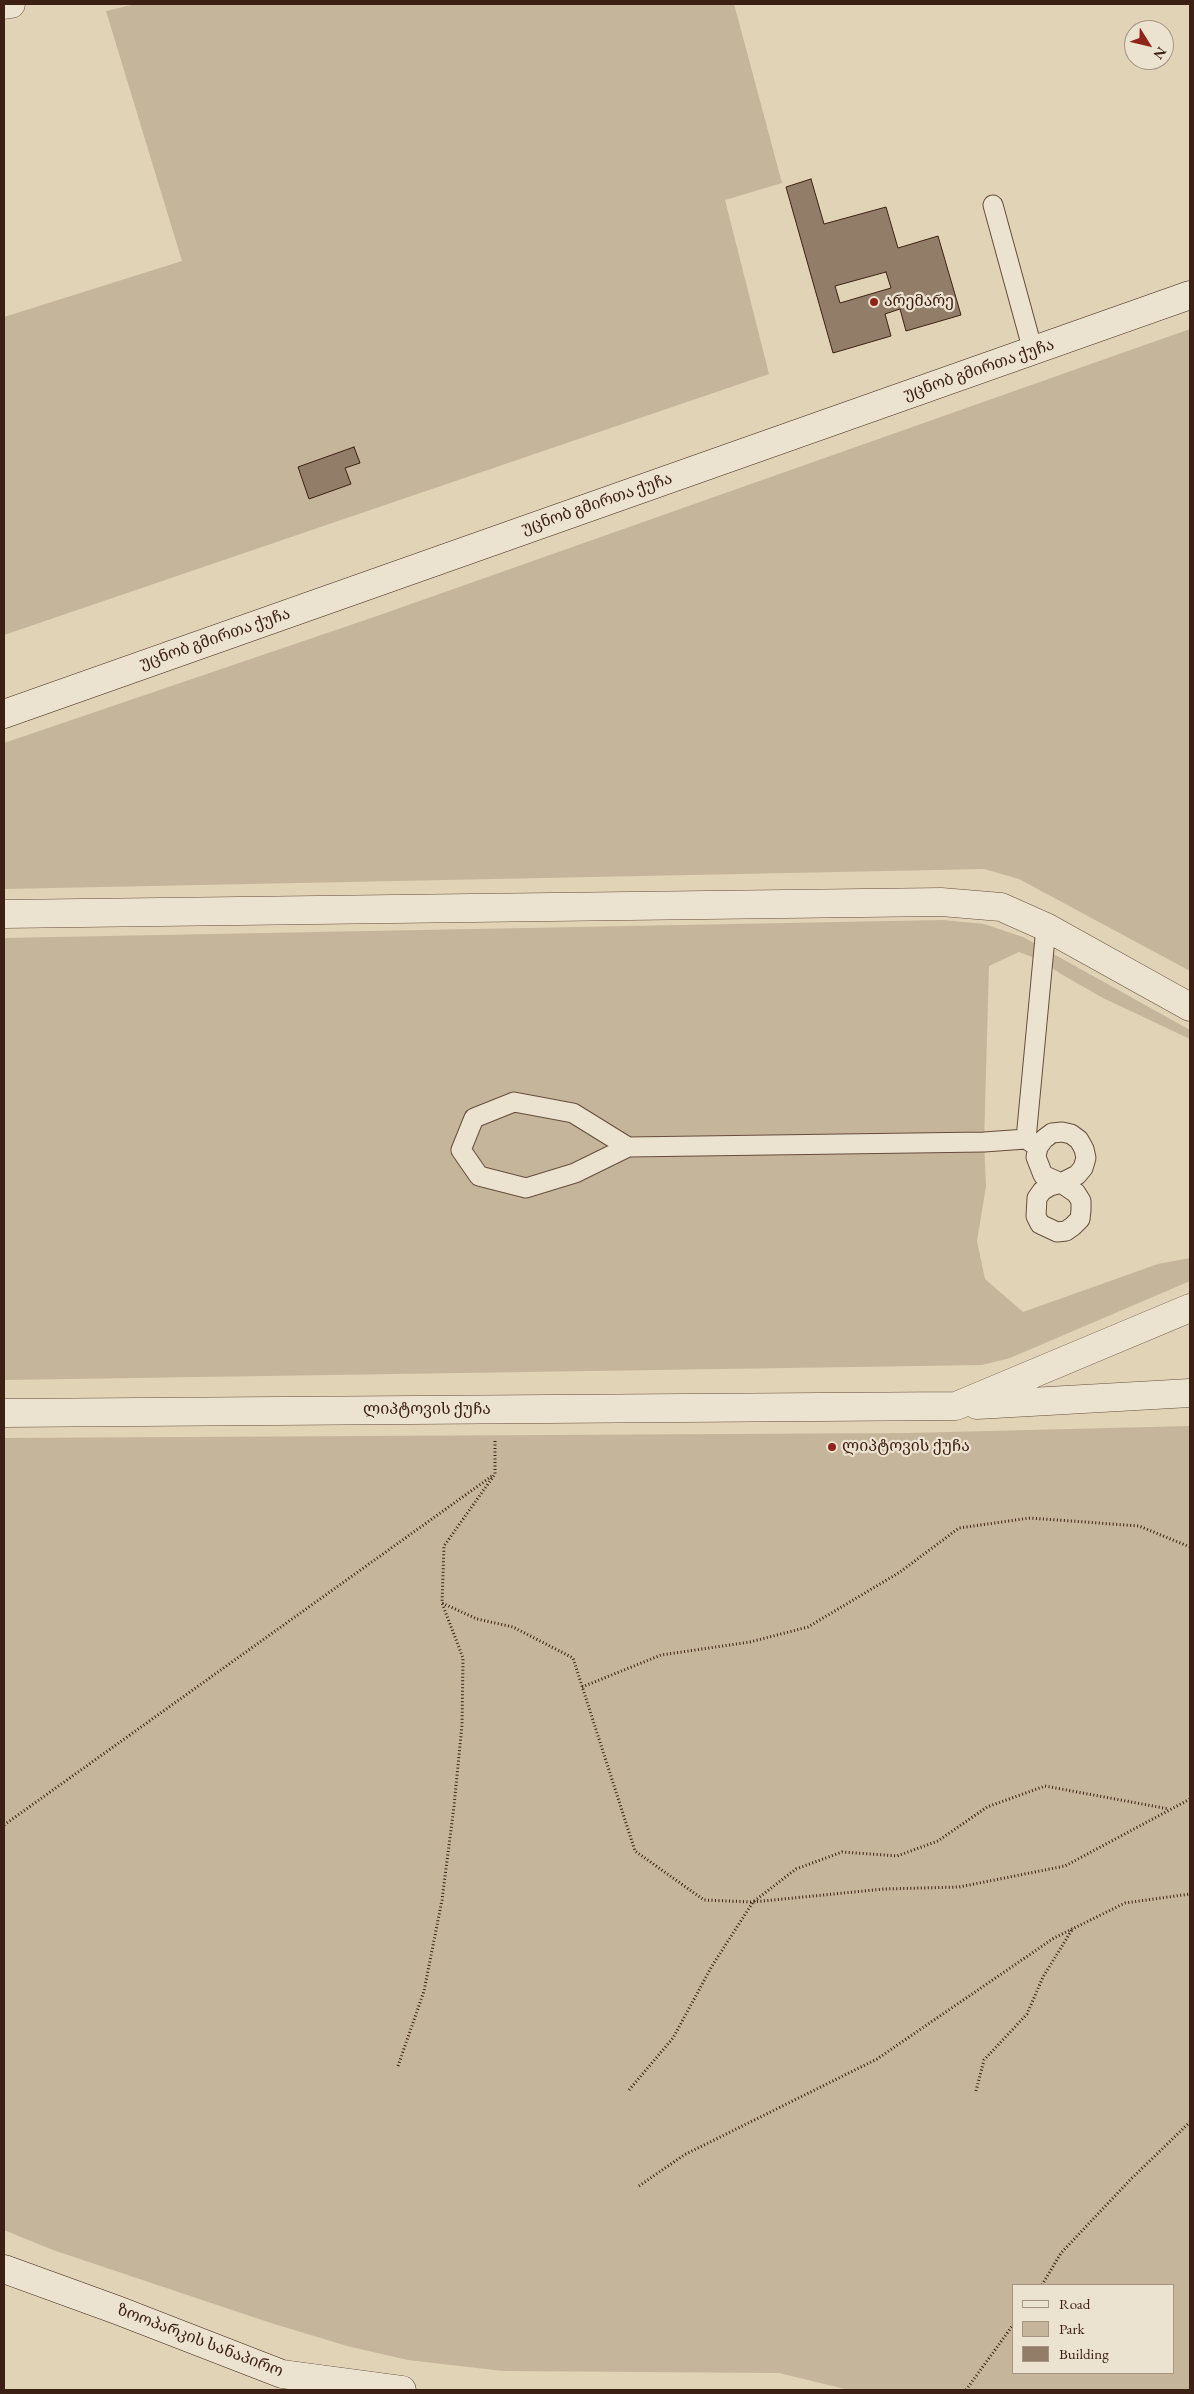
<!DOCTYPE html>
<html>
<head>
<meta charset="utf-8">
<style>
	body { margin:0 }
	#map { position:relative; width:1194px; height:2394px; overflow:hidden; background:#e1d3b6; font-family:"EB Garamond",serif }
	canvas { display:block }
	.frame { position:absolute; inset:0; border:5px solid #3d2014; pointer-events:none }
	.legend { position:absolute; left:1012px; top:2284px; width:162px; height:90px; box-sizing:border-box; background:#ece2d0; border:1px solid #a69485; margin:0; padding:6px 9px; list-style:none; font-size:15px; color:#3d2014 }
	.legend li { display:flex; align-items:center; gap:10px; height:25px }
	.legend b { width:25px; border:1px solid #a69485 }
	.north { position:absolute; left:1124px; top:20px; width:50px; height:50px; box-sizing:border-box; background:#ece2d0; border:1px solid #a69485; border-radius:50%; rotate:126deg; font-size:14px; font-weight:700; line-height:20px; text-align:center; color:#3d2014 }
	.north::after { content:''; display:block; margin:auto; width:18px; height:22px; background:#8f2418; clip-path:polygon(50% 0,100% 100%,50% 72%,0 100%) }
</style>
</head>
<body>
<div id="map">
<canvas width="1194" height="2394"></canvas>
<div class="frame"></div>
<ul class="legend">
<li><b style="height:6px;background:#ece2d0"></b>Road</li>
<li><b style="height:14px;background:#c5b59a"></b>Park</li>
<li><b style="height:14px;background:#927d68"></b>Building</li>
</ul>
<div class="north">N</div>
</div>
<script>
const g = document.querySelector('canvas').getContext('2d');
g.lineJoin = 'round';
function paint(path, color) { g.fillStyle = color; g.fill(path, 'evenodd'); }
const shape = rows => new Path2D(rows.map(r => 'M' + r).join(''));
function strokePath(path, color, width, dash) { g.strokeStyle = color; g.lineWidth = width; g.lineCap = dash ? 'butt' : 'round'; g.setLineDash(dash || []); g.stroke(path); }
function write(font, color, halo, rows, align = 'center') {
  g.font = font + ' "EB Garamond","Noto Serif Georgian",serif'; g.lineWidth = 4.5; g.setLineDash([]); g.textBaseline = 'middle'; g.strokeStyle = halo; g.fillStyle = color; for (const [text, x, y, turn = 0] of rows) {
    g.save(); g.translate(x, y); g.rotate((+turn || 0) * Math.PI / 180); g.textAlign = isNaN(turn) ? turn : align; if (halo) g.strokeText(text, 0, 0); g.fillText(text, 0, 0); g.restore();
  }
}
const green = shape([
	[136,4,734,4,782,183,725,200,769,374,4,635,4,317,182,261,106,11],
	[1190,329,1190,971,1019,879,984,869,4,889,4,743,377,616],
	[943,920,984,924,1023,937,1190,1030,1190,1039,1103,998,1061,974,1042,961,1019,952,989,966,984,1142,986,1186,977,1241,985,1279,1023,1312,1158,1264,1190,1258,1190,1281,1010,1358,982,1365,4,1380,4,938],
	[1190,1426,1190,2390,849,2390,779,2373,503,2371,408,2360,347,2346,271,2323,53,2250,4,2230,4,1438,909,1433],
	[1173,2285,1173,2373,1013,2373,1013,2285]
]);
const building = shape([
	[811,179,824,224,886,207,898,248,938,236,961,315,906,331,900,309,885,314,891,336,833,353,786,187,811,179],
	[886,272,891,288,840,303,835,286,886,272],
	[354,447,360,463,345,468,351,484,309,499,298,467,354,447]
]);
const path = shape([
	[495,1441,495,1474,444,1546,442,1603,477,1619,513,1627,573,1658,635,1851,704,1900,753,1902,884,1889,959,1887,1065,1866,1190,1799],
	[582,1687,661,1655,750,1642,808,1627,900,1572,959,1528,1030,1518,1139,1526,1190,1547],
	[4,1825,492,1476],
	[398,2066,424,1991,442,1900,454,1806,462,1725,463,1658,442,1603],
	[629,2090,673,2038,712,1966,753,1902,796,1869,842,1852,897,1856,938,1841,987,1807,1045,1786,1169,1809],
	[976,2091,984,2060,1027,2014,1043,1977,1073,1928],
	[639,2186,684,2155,877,2059,1054,1938,1125,1903,1190,1894],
	[1042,2285,1061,2253,1130,2180,1190,2122],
	[966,2390,1013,2325]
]);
const lane = shape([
	[993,205,1033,351],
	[1026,1139,1046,927],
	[628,1147,575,1173,526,1188,479,1176,461,1150,474,1118,514,1102,573,1113,628,1147,984,1142,1026,1139,1038,1147],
	[1061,1183,1076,1193,1081,1201,1081,1210,1080,1219,1073,1226,1066,1231,1057,1232,1040,1224,1036,1216,1037,1198,1042,1191,1050,1186,1061,1183,1077,1175,1083,1168,1086,1158,1084,1149,1079,1140,1071,1134,1062,1132,1052,1133,1044,1139,1038,1147,1036,1157,1043,1175,1061,1183]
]);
const street = shape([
	[4,5,11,4],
	[4,914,941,902,1001,907,1046,927,1190,1007],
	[977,1405,1190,1393],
	[4,1413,956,1406,1190,1308]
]);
const secondary = shape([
	[4,714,1190,295],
	[4,2269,117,2310,282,2374,402,2390]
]);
const markers = [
	[874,302,5,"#8f2418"],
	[832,1447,5,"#8f2418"]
];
const poiNames = [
	["არემარე",884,302],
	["ლიპტოვის ქუჩა",842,1447]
];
const streetNames = [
	["უცნობ გმირთა ქუჩა",979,370,-19],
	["უცნობ გმირთა ქუჩა",597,504,-19],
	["უცნობ გმირთა ქუჩა",215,639,-19],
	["ლიპტოვის ქუჩა",427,1410],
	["ზოოპარკის სანაპირო",200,2341,21]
];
paint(green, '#c5b59a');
paint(building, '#927d68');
strokePath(building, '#3d2014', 1);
strokePath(lane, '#664d3c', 21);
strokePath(street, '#664d3c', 29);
strokePath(secondary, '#3d2014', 29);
strokePath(path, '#3d2014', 3, [1, 2.5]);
strokePath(lane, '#ece2d0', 19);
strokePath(street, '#ece2d0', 28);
strokePath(secondary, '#ece2d0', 28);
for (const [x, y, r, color] of markers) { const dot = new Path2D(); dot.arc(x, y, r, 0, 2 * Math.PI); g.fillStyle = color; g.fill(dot); strokePath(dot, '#ece2d0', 2); }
write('16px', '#3d2014', '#ece2d0', poiNames, 'left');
write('16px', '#3d2014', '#ece2d0', streetNames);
</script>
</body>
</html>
